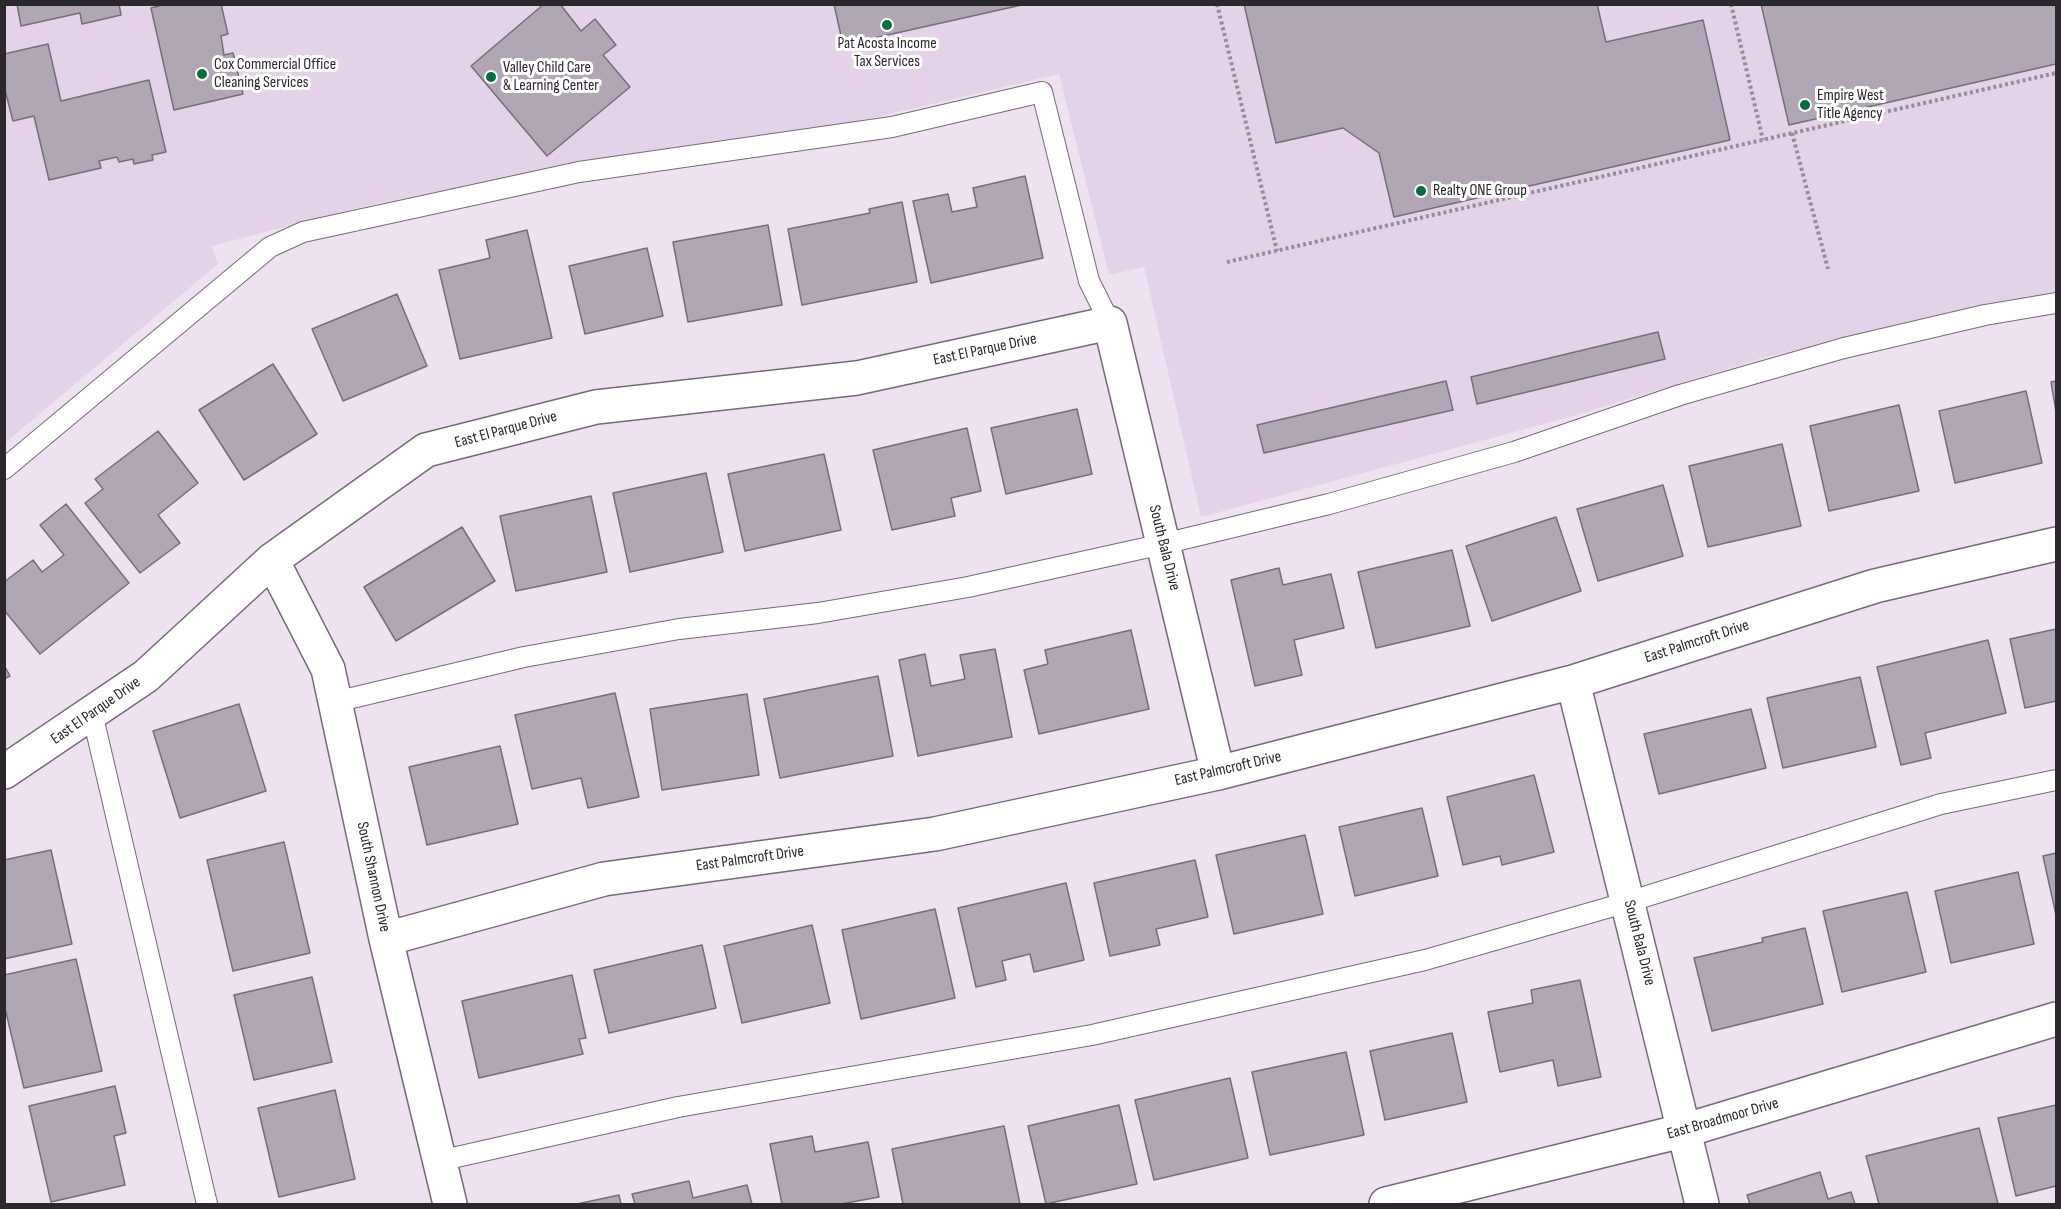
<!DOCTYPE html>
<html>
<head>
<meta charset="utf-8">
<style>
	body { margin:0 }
	#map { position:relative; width:2061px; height:1209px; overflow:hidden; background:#eee2f1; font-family:"Sofia Sans Condensed",sans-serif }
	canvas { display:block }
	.frame { position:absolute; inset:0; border:6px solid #2b272c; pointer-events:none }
</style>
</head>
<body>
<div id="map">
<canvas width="2061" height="1209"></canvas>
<div class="frame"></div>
</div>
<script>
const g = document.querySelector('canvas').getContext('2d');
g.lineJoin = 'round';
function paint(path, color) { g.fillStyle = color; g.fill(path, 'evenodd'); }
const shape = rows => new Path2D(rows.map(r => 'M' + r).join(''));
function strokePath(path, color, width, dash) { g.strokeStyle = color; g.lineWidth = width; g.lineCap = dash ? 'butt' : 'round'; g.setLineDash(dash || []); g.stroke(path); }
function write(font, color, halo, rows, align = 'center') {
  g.font = font + ' "Sofia Sans Condensed",sans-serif'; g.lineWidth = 6; g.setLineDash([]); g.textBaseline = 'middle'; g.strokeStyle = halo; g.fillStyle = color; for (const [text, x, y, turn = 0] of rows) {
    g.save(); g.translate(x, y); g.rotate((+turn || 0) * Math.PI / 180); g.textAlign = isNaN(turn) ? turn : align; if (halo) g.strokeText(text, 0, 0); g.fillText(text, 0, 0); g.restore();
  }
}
const built = shape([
	[5,5,2056,5,2056,294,1769,356,1570,417,1201,517,1144,267,1109,275,1059,74,847,124,663,149,552,168,361,207,212,246,218,264,5,443]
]);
const building = shape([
	[17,4,119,4,121,15,82,24,80,13,21,26,17,4],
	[166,4,221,4,228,34,221,36,224,55,233,53,243,94,174,110,151,8,166,4],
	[544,4,560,4,581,31,595,19,616,45,603,55,630,87,547,156,471,66,544,4],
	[834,4,1026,4,843,45,834,4],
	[1244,4,1597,4,1606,42,1703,20,1730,140,1394,217,1379,153,1343,128,1276,143,1244,4],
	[1761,4,2056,4,2056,64,1789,125,1761,4],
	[48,44,61,101,149,80,166,152,152,155,153,160,134,164,133,159,119,162,117,157,99,161,101,168,49,180,34,116,13,121,4,86,4,54,48,44],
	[1025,176,1043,258,931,283,913,201,948,194,952,212,977,207,973,188,1025,176],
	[902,202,917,282,802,305,788,229,870,213,869,209,902,202],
	[768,225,782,305,688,322,673,242,768,225],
	[527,230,552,338,460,359,439,270,490,258,486,240,527,230],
	[647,248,663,316,585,334,569,266,647,248],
	[397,294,427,366,343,401,312,329,397,294],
	[1658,332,1665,359,1477,404,1471,377,1658,332],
	[273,364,317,434,244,480,199,410,273,364],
	[1446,381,1453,410,1264,453,1257,425,1446,381],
	[2056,381,2056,412,2051,382,2056,381],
	[2026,391,2042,463,1955,483,1939,411,2026,391],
	[1899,405,1919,491,1829,511,1810,426,1899,405],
	[1077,409,1092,474,1006,494,991,428,1077,409],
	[967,428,981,491,951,498,955,516,892,530,873,450,967,428],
	[158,431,198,483,158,515,180,543,140,573,85,503,103,489,95,479,158,431],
	[1782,444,1801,526,1708,547,1689,466,1782,444],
	[824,454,841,530,745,551,728,474,824,454],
	[706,473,723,552,630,572,613,493,706,473],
	[1663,485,1683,556,1598,581,1577,509,1663,485],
	[591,496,607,572,516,591,500,516,591,496],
	[66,504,129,583,40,654,4,610,4,582,33,560,42,572,64,555,40,525,66,504],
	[1556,517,1581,591,1492,621,1466,546,1556,517],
	[462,527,495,581,396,641,364,587,462,527],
	[1452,550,1470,626,1376,648,1358,572,1452,550],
	[1279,568,1283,585,1331,574,1344,628,1294,640,1302,675,1255,686,1231,580,1279,568],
	[2056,629,2056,701,2025,708,2010,639,2056,629],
	[1131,630,1149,709,1039,734,1024,670,1048,664,1045,650,1131,630],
	[1988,640,2006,713,1925,733,1931,758,1901,765,1877,667,1988,640],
	[995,649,1012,737,918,756,899,660,925,654,931,686,965,679,960,655,995,649],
	[4,665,10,676,4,679,4,665],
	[878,676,893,756,780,778,764,699,878,676],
	[1860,677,1876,747,1783,768,1767,698,1860,677],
	[615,693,639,797,588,808,581,778,532,789,515,715,615,693],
	[747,694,759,775,662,790,650,709,747,694],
	[239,704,266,791,180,818,153,731,239,704],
	[1751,709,1766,768,1659,794,1644,734,1751,709],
	[500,746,518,824,427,845,409,767,500,746],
	[1534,775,1554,852,1502,865,1500,856,1463,865,1447,797,1534,775],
	[1422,808,1438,876,1355,896,1339,827,1422,808],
	[1305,835,1323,914,1234,934,1216,855,1305,835],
	[284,842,310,953,233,971,207,860,284,842],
	[51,850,72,944,4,959,4,860,51,850],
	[2056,853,2056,915,2043,856,2056,853],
	[1195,860,1208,917,1156,929,1160,945,1110,956,1094,883,1195,860],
	[2018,872,2034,944,1951,963,1935,891,2018,872],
	[1066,883,1084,960,1034,972,1030,954,1002,961,1006,980,976,987,958,908,1066,883],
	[1907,892,1926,972,1842,992,1823,911,1907,892],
	[935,909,955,998,861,1019,842,930,935,909],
	[812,925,830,1003,742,1023,724,946,812,925],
	[1805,928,1823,1004,1712,1031,1694,958,1763,942,1762,938,1805,928],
	[702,945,716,1008,609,1033,594,970,702,945],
	[76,959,102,1071,24,1088,4,1004,4,975,76,959],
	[572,975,586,1038,579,1039,583,1054,479,1078,462,1001,572,975],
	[312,977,332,1062,254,1080,234,995,312,977],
	[1580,980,1601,1077,1558,1086,1553,1060,1500,1072,1488,1012,1533,1003,1531,990,1580,980],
	[1452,1033,1467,1102,1385,1120,1370,1051,1452,1033],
	[1346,1052,1364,1135,1270,1155,1252,1072,1346,1052],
	[1230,1078,1248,1158,1154,1180,1135,1100,1230,1078],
	[115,1086,126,1133,114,1136,125,1185,51,1202,29,1106,115,1086],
	[335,1090,355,1179,279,1197,258,1108,335,1090],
	[1119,1105,1137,1184,1046,1204,1028,1126,1119,1105],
	[2056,1105,2056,1186,2016,1196,1998,1118,2056,1105],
	[1004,1126,1020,1204,903,1204,892,1149,1004,1126],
	[1979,1128,1998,1204,1879,1204,1866,1156,1979,1128],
	[812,1136,815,1152,868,1142,879,1197,841,1204,782,1204,770,1144,812,1136],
	[1820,1172,1828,1199,1851,1192,1855,1204,1750,1204,1747,1195,1820,1172],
	[689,1181,693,1198,747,1185,752,1204,635,1204,632,1194,689,1181],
	[619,1195,621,1204,577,1204,619,1195]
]);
const path = shape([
	[1217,4,1277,251],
	[1731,4,1763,140],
	[1792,133,1828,269],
	[1227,262,2056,73]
]);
const service = shape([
	[4,469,270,247,303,232,579,172,892,127,1042,92,1089,281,1110,323],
	[335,702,524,657,679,629,818,613,968,587,1163,544,1329,504,1514,452,1680,395,1844,348,1985,315,2056,303],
	[92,713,207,1204],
	[439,1161,678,1107,1092,1035,1425,960,1628,902,1941,804,2056,780]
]);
const minor = shape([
	[272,560,328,669,386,939,450,1204],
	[1573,682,1702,1204],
	[4,772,146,676,272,560,426,450,596,407,857,378,1110,323,1218,773],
	[386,939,604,879,935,834,1218,773,1573,682,1875,586,2056,544],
	[1386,1204,1686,1130,2056,1019]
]);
const markers = [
	[887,25,6,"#066c42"],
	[202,74,6,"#066c42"],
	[491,77,6,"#066c42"],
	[1805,105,6,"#066c42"],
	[1421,191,6,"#066c42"]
];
const poiNames = [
	["Pat Acosta Income",887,44,"center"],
	["Tax Services",887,62,"center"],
	["Cox Commercial Office",214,65],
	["Cleaning Services",214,83],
	["Valley Child Care",503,68],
	["& Learning Center",503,86],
	["Empire West",1817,96],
	["Title Agency",1817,114],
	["Realty ONE Group",1433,191]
];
const streetNames = [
	["East El Parque Drive",985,350,-12],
	["East El Parque Drive",506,430,-15],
	["South Bala Drive",1164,548,76],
	["East Palmcroft Drive",1697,642,-18],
	["East El Parque Drive",96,711,-35],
	["East Palmcroft Drive",1228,769,-13],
	["East Palmcroft Drive",750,859,-8],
	["South Shannon Drive",373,877,78],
	["South Bala Drive",1639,943,76],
	["East Broadmoor Drive",1723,1119,-16]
];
paint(built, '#e4d3e8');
paint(building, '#b1a6b4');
strokePath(building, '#776d7a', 1.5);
strokePath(service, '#756a77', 22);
strokePath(minor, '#756a77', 36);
strokePath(path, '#958c97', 4, [3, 3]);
strokePath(service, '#fff', 20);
strokePath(minor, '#fff', 33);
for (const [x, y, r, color] of markers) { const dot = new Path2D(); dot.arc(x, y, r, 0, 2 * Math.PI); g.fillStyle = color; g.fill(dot); strokePath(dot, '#fff', 2); }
write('16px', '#2b272c', '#fff', poiNames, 'left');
write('16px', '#2b272c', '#fff', streetNames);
</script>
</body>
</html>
